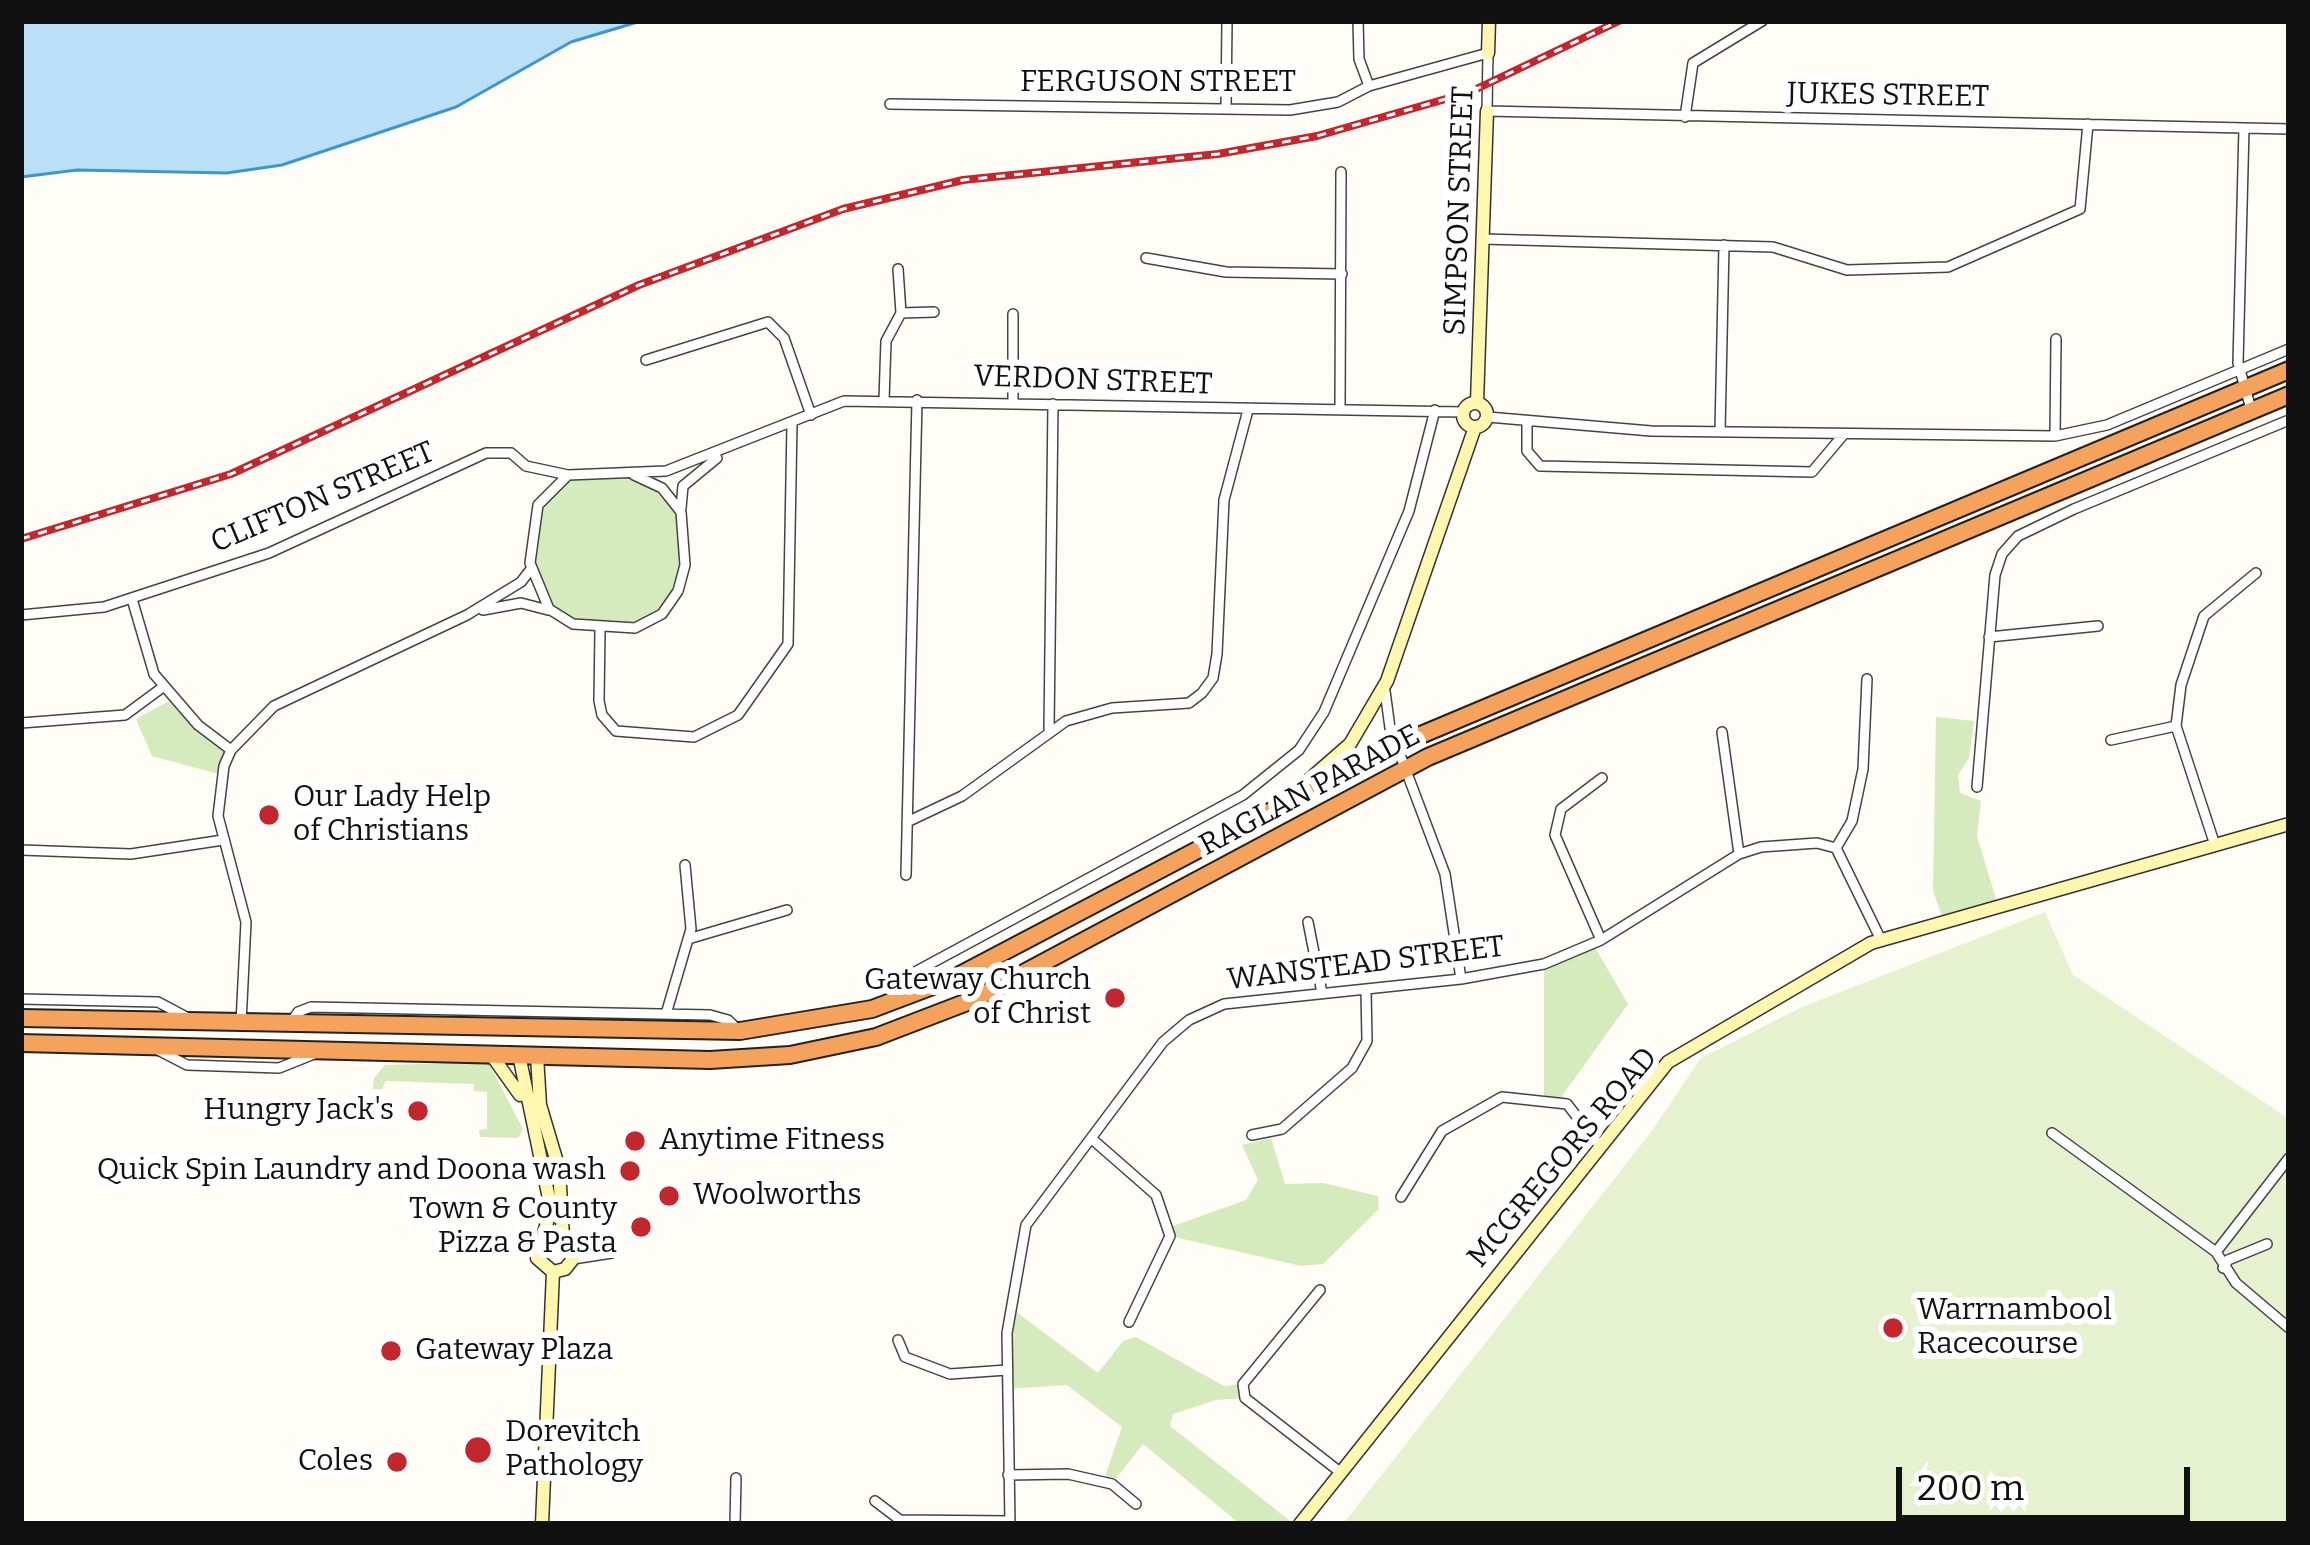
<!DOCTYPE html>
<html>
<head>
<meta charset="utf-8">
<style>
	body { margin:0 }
	#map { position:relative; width:2310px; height:1545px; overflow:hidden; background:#fffdf5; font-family:Bitter,serif }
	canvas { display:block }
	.frame { position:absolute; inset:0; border:24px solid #111; pointer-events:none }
	.scale { position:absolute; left:1896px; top:1467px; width:294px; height:54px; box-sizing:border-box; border:6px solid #111; border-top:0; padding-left:15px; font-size:36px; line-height:42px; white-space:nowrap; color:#111; -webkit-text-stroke:9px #fff; paint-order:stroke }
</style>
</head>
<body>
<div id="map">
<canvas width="2310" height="1545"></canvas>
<div class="frame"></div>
<div class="scale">200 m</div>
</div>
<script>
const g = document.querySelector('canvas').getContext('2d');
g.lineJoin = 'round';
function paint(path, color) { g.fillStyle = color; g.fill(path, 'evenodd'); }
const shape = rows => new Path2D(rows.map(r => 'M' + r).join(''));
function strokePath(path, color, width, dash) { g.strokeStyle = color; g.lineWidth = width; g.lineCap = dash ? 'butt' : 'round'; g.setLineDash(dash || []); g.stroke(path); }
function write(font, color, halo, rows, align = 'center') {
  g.font = font + ' Bitter,serif'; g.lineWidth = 12; g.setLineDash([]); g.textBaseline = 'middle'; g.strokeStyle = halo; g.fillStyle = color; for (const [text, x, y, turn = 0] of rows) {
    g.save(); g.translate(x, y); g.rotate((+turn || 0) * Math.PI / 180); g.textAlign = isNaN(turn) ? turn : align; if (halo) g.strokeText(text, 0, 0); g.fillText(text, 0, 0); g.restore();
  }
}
const green = shape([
	[610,473,651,480,676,505,685,565,662,614,635,628,573,624,549,609,530,563,534,517,568,475],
	[173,699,231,750,222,775,152,756,136,719],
	[1936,717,1974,721,1969,758,1958,775,1960,793,1981,801,1977,836,1998,906,1944,922,1933,891],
	[1593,944,1628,1004,1557,1103,1544,1101,1544,964],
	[488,1062,523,1129,518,1138,480,1137,479,1130,487,1129,487,1092,474,1091,474,1084,386,1081,382,1089,373,1089,374,1078,385,1065],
	[1271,1138,1285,1184,1323,1183,1378,1196,1379,1209,1323,1264,1301,1266,1170,1236,1167,1228,1246,1200,1258,1180,1242,1145],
	[1011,1308,1098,1373,1123,1341,1136,1337,1224,1386,1243,1384,1245,1398,1216,1400,1173,1414,1170,1426,1294,1524,1240,1524,1143,1444,1112,1484,1103,1482,1122,1427,1067,1385,1008,1389]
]);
const pitch = shape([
	[2045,912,2073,975,2289,1119,2289,1524,1343,1524,1651,1132,1701,1058,1802,1007]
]);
const water = shape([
	[21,21,641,21,571,42,456,107,282,165,227,173,77,170,21,177,21,21]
]);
const street = shape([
	[1358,21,1359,59,1369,86],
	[890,104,1290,110,1338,102,1369,86,1488,53,1487,111,2289,129],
	[1226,109,1227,21],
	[1685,117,1693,63,1762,21],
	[2244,128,2238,363,2251,409],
	[1483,239,1773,247,1847,270,1948,267,2080,209,2088,124],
	[1146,258,1226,272,1342,274],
	[901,313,934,312],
	[646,360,768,322,784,338,811,415],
	[884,400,886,341,901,313,898,269],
	[1013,403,1013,314],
	[1340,407,1341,172],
	[1488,417,1651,431,2055,436,2107,425,2289,349],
	[1527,422,1527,451,1540,466,1812,472,1844,434],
	[1720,431,1724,245],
	[2055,436,2056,339],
	[634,475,662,488,681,512,685,565,678,591,662,614,635,628,573,624,549,609,530,563,538,505,568,475,666,471,844,401,1463,412],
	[681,508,683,486,717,458],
	[132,599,154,674,198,725,231,750],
	[483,610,521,603,548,610],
	[21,615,104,607,269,553,486,453,511,453,526,466,568,475],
	[600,629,599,701,602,715,616,731,694,737,738,715,788,644,792,423],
	[1989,637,2098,626],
	[1385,691,1390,728,1445,874,1461,979],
	[21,723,125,715,163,687],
	[1049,729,1053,404],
	[1722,732,1739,854],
	[2111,740,2176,726],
	[1977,787,1995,575,2002,554,2018,536,2074,509,2289,420],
	[907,822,962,796,1066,721,1112,708,1189,703,1202,693,1213,678,1217,654,1224,500,1248,410],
	[2214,842,2176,726,2181,685,2204,616,2256,573],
	[1836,848,1852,821,1863,769,1867,679],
	[21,850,131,854,223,840],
	[906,875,917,400],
	[1308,922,1322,993],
	[688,939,787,910],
	[1601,940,1555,835,1561,809,1602,778],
	[915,972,1243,795,1299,750,1324,712,1409,511,1435,410],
	[21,999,158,1002,190,1019],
	[666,1014,691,929,685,865],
	[241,1023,246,922,218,816,224,766,231,750,274,706,467,615,521,582,531,569],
	[290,1024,298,1012,311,1007,710,1015,728,1020,739,1031],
	[158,1050,187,1065,279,1068,314,1054],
	[2052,1133,2216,1252,2236,1283,2289,1328],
	[1252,1135,1282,1129,1352,1068,1367,1041,1366,990],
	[1092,1139,1156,1195,1170,1236,1129,1322],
	[1401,1197,1442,1131,1502,1097,1567,1104,1600,1146],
	[2216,1252,2289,1158],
	[573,1259,612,1253],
	[2223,1268,2228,1260,2267,1244],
	[1320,1290,1243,1384,1245,1398,1340,1472],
	[898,1340,905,1357,950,1374,1007,1370],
	[546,1475,570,1469],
	[1008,1475,1068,1474,1112,1484,1136,1504],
	[875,1501,900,1520,1009,1521],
	[735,1524,736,1478],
	[1010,1524,1007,1333,1026,1225,1163,1042,1189,1020,1224,1004,1461,979,1544,964,1601,940,1739,854,1761,847,1817,843,1836,848,1881,940]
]);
const secondary = shape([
	[1488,53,1489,21],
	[1477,402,1487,111],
	'1463 415a12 12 0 1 1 24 0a12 12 0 1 1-24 0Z',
	[1295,792,1350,744,1387,681,1475,427],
	[490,1053,520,1095],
	[519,1055,551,1208,537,1258,553,1272],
	[537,1056,540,1105,559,1169,563,1237],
	[553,1272,565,1269,573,1259,572,1246,560,1237],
	[542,1524,553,1272],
	[1300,1524,1668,1062,1871,943,2289,824]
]);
const highway = shape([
	[21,1018,740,1031,872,1009,954,978,1397,745,2289,370],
	[21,1043,710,1060,790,1055,876,1037,975,999,1428,757,2289,395]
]);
const rail = shape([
	[21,539,231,474,639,285,843,209,963,180,1218,154,1317,136,1470,92,1619,21]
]);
const markers = [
	[269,815,12,"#c4262e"],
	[1115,998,12,"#c4262e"],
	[418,1111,12,"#c4262e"],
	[635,1141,12,"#c4262e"],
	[630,1171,12,"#c4262e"],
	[669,1196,12,"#c4262e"],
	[641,1227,12,"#c4262e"],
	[1893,1328,12,"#c4262e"],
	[391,1351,12,"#c4262e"],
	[478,1450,15,"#c4262e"],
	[397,1462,12,"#c4262e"]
];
const streetNames = [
	["FERGUSON STREET",1158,83],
	["JUKES STREET",1888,96,1],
	["SIMPSON STREET",1460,211,-88],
	["VERDON STREET",1093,381,2],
	["CLIFTON STREET",323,498,-23],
	["RAGLAN PARADE",1310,791,-28],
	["WANSTEAD STREET",1366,964,-7],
	["MCGREGORS ROAD",1563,1158,-50]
];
const poiNames = [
	["Our Lady Help",293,798],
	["of Christians",293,832],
	["Gateway Church",1091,981,"right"],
	["of Christ",1091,1015,"right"],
	["Hungry Jack's",394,1111,"right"],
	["Anytime Fitness",659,1141],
	["Quick Spin Laundry and Doona wash",606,1171,"right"],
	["Woolworths",693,1196],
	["Town & County",617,1210,"right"],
	["Pizza & Pasta",617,1244,"right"],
	["Warrnambool",1917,1311],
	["Racecourse",1917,1345],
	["Gateway Plaza",415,1351],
	["Dorevitch",505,1433],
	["Pathology",505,1467],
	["Coles",373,1462,"right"]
];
paint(green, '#d5ebbd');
paint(pitch, '#e6f2cf');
paint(water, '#b9e0f7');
strokePath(water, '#3f96cf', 3);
strokePath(street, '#444', 12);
strokePath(secondary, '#333', 15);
strokePath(highway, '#222', 20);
strokePath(street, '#fff', 9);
strokePath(secondary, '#fff6b0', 12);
strokePath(highway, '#f5a25d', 16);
strokePath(rail, '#c4262e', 8);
strokePath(rail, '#fff', 3, [9]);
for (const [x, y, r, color] of markers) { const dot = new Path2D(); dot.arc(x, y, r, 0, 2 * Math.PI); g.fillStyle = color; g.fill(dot); strokePath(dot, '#fff', 4.5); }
write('30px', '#111', '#fff', streetNames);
write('30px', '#111', '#fff', poiNames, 'left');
</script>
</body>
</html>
